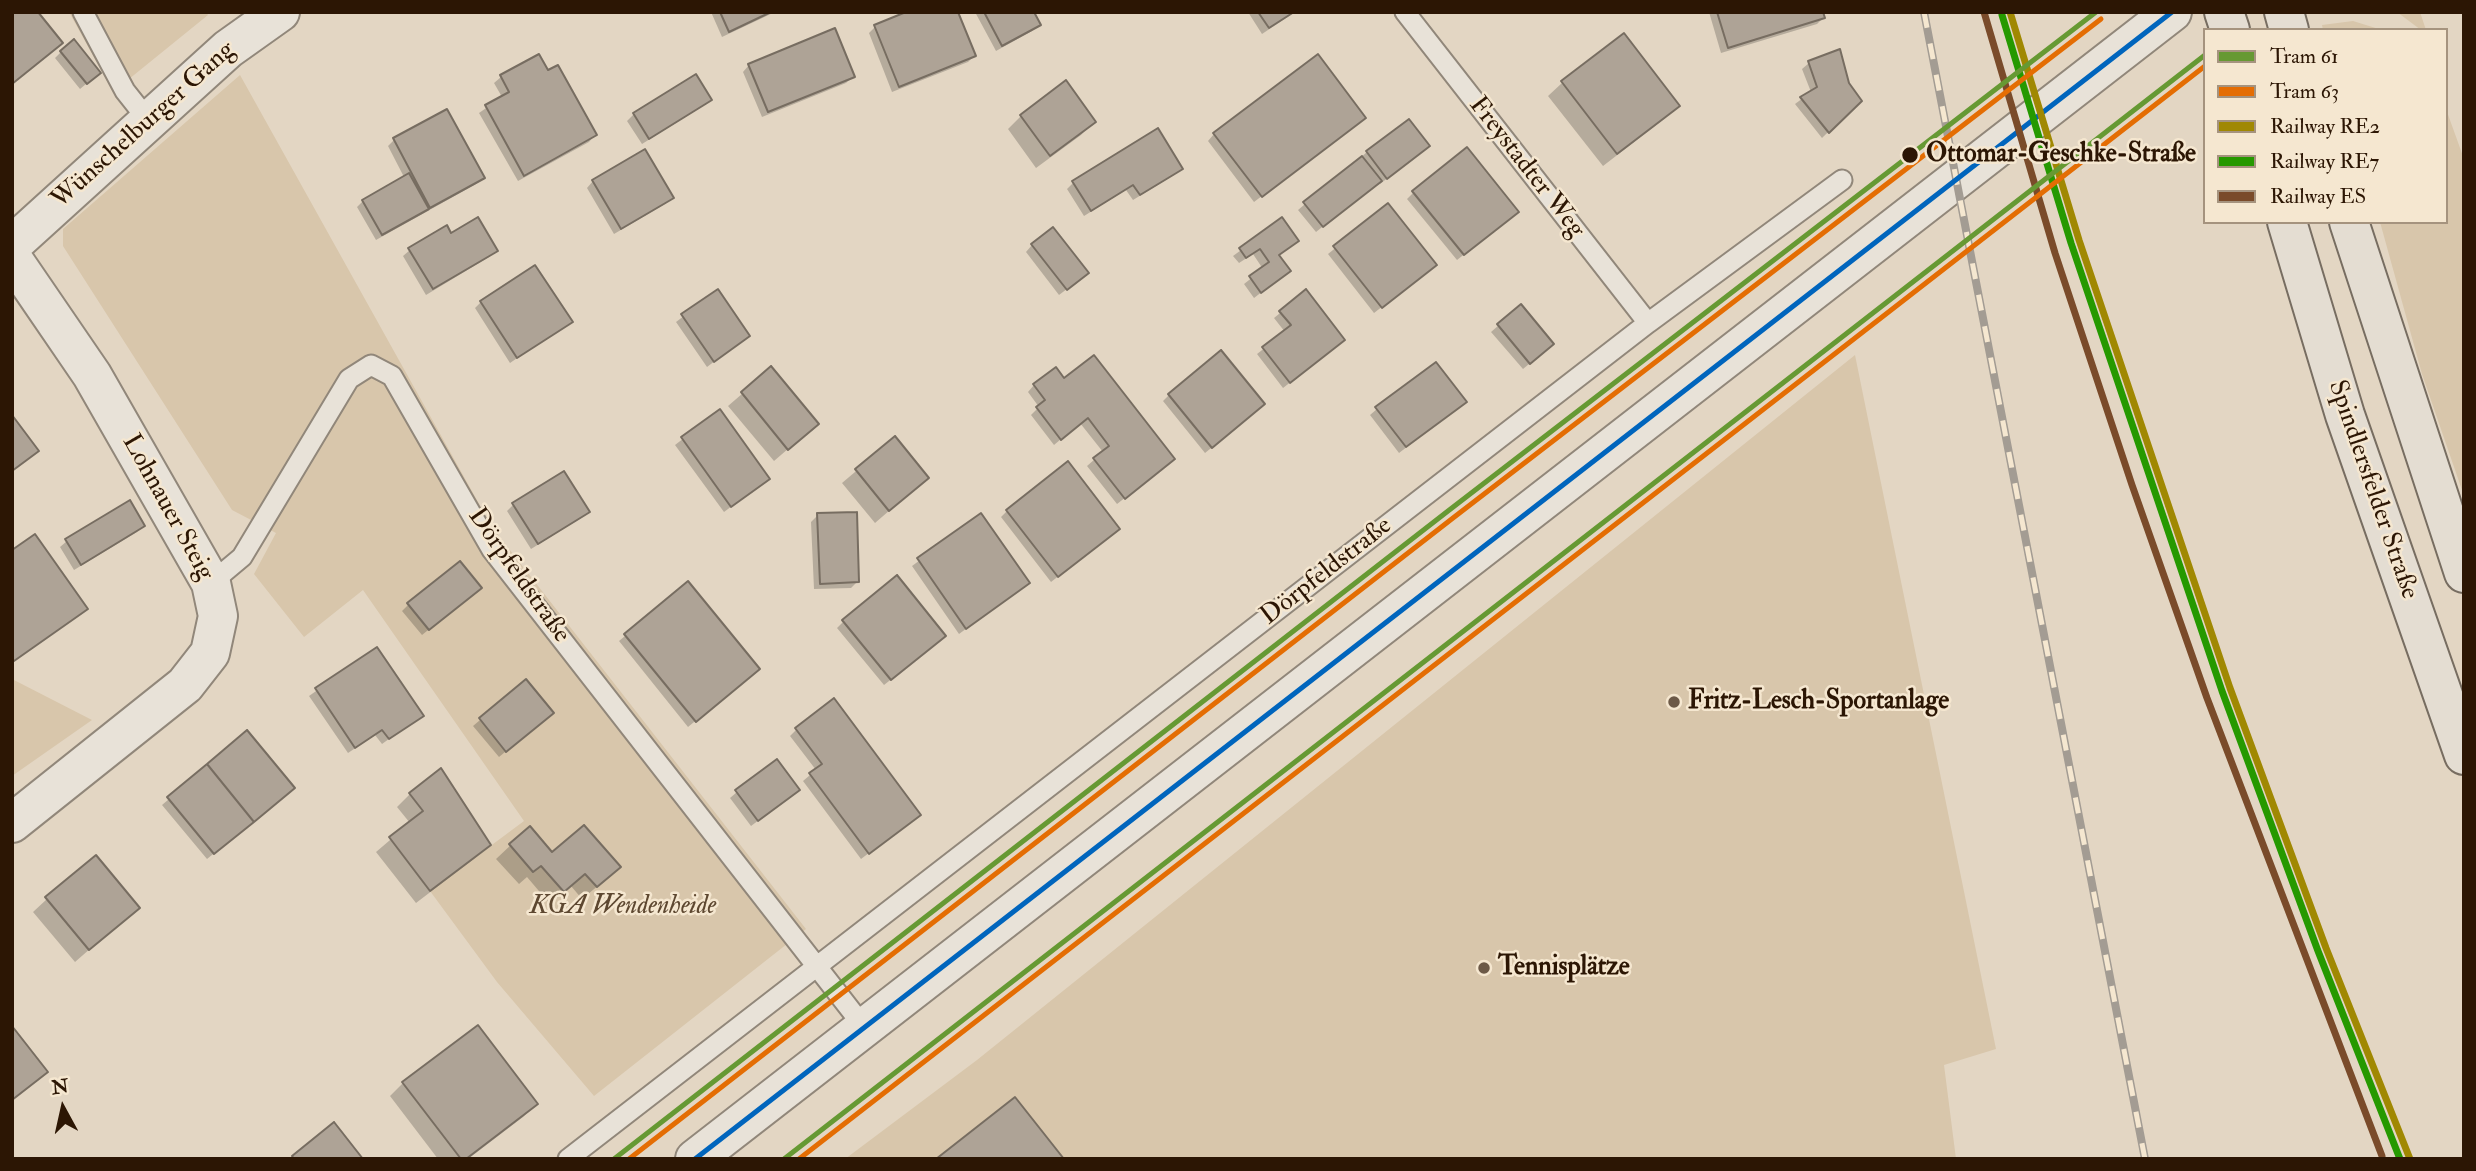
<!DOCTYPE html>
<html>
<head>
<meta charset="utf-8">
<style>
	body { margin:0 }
	#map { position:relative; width:2476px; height:1171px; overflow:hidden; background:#e3d6c3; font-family:"IM FELL Double Pica",serif }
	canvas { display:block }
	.frame { position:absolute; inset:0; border:14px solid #2c1604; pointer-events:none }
	.legend { position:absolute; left:2203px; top:28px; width:245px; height:196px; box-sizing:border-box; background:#f5e7d0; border:2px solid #a5937e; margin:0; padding:9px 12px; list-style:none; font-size:21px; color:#2c1604 }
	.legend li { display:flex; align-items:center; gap:14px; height:35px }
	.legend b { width:35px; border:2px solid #a5937e }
	.north { position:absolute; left:28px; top:1073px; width:70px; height:70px; -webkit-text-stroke:5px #f5e7d0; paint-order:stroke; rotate:352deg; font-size:19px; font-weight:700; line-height:28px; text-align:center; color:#2c1604 }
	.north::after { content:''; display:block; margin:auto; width:24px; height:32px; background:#2c1604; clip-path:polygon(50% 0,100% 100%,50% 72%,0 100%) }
</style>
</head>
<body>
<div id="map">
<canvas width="2476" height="1171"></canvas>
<div class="frame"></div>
<ul class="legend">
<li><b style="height:9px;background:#693"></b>Tram 61</li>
<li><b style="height:9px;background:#e46d03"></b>Tram 63</li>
<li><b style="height:9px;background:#a08802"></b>Railway RE2</li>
<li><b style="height:9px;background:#269900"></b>Railway RE7</li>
<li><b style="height:9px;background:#7a4b2a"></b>Railway ES</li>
</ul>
<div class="north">N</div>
</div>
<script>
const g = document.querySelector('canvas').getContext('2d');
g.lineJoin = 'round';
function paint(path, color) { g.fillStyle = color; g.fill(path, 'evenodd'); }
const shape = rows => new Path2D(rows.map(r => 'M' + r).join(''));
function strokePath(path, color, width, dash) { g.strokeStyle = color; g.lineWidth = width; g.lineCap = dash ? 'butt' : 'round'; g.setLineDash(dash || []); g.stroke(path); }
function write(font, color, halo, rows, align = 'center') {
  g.font = font + ' "IM FELL Double Pica",serif'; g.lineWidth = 5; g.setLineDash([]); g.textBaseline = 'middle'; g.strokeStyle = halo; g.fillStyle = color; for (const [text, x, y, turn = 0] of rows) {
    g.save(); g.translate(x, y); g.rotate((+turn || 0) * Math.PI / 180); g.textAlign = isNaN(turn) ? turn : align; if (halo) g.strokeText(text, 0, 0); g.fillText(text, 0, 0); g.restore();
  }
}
const green = shape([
	[69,12,206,12,208,15,113,92],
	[2397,12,2420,12,2426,30,2421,30],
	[2353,21,2382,30,2323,30,2322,25],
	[240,75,492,527,806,929,594,1096,497,982,430,891,524,821,363,590,304,637,254,574,276,533,232,510,63,246,63,229],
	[2446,109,2464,159,2464,496,2422,374,2380,222,2446,222],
	[1855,355,1996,1049,1944,1065,1956,1159,845,1159,977,1060],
	[12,679,92,720,12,776]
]);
const shadow = shape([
	[711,12,775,12,722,37],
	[975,12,1032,12,1038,25,1032,31,996,51],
	[1248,12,1295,12,1262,34],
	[1709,12,1822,12,1823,18,1817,24,1721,53],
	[875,27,974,56,968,62,892,92,869,33],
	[1623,36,1678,106,1664,119,1603,166,1548,96,1562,83],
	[61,52,92,79,80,89,55,58],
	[538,56,595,135,589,142,518,181,479,113,502,97,494,83,501,77],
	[1809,63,1847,84,1860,101,1822,138,1795,104,1811,92,1802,69],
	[749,65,853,76,846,83,762,117,743,72],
	[695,76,710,100,703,106,642,144,627,121,634,114],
	[1021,116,1094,121,1081,135,1036,168,1008,129],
	[1357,124,1254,202,1208,141,1214,134],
	[394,140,483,178,476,184,376,240,357,207,363,201,404,177,388,146],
	[1367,152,1421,152,1380,184,1378,182,1316,232,1298,210],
	[1181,169,1174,175,1133,200,1126,190,1084,216,1067,189,1073,183],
	[593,181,672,197,665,204,614,234,587,188],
	[1413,193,1510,218,1457,260,1407,199],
	[1388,206,1428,271,1374,313,1328,254],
	[1282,220,1278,256,1289,271,1254,298,1244,284,1263,269,1253,254,1239,263,1233,256],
	[1032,245,1080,279,1059,295,1026,252],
	[410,250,496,251,489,257,426,295,403,256],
	[717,291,748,336,707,367,676,322],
	[1306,292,1337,346,1283,388,1257,354,1285,332,1274,318],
	[481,302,570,322,510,363,475,308],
	[1521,306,1546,350,1523,369,1491,332],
	[771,369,817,424,774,461,728,406],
	[1064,380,1167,465,1117,504,1087,466,1103,452,1080,423,1054,445,1031,415,1039,407,1028,392,1034,385],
	[1169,395,1257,411,1205,453,1163,401],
	[1458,408,1399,453,1370,415,1377,409],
	[719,411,768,479,724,512,675,445],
	[894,439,927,478,875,523,842,483],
	[563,473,587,512,581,518,531,549,507,511,513,505],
	[1007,511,1111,535,1051,582,1001,517],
	[818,515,857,582,851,588,814,589,811,522],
	[980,516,1028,583,959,634,912,566],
	[143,525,137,532,74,570,60,547,67,541],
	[688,584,751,675,688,727,619,641],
	[473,594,422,635,402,611,409,604],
	[844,621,937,643,884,685,837,628],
	[376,649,422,715,382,744,375,735,348,753,309,696],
	[526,681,545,719,499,757,473,726],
	[796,730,919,815,861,859,803,781,816,770,790,736],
	[247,733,286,795,207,859,162,805],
	[737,792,791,796,751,826,730,798],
	[410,794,488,845,475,858,416,903,376,852,410,823,397,807],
	[529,828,552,855,605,880,582,899,571,886,550,904,527,877,519,884,496,859],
	[47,899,138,907,75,962,33,912],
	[403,1083,536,1104,523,1117,468,1159,438,1159,390,1096]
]);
const building = shape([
	[12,12,38,12,63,43,12,84,12,12],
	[720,12,771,12,729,32,720,12],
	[906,12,958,12,976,56,899,87,874,25,906,12],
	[984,12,1034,12,1041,25,1002,46,984,12],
	[1258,12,1294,12,1269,28,1258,12],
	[1717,12,1823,12,1825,18,1728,48,1717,12],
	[835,28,855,77,768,112,748,64,835,28],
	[1624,33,1680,106,1617,154,1561,81,1624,33],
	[74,39,101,73,87,84,60,51,74,39],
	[1840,49,1849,83,1862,101,1829,133,1800,97,1817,87,1808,61,1840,49],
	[539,54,548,70,558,65,597,135,524,176,485,105,509,92,500,75,539,54],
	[1318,54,1366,118,1262,197,1213,133,1318,54],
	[696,74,712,100,649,139,633,113,696,74],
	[1066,80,1096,122,1050,156,1020,115,1066,80],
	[447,109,485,178,430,208,393,138,447,109],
	[1409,119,1430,146,1387,179,1366,151,1409,119],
	[1158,128,1183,169,1140,195,1133,185,1091,211,1072,181,1158,128],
	[1467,147,1519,212,1464,255,1412,191,1467,147],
	[645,149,674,198,621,229,592,180,645,149],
	[1362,156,1382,181,1323,227,1303,202,1362,156],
	[409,173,429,209,382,235,362,200,409,173],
	[1388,203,1437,265,1382,308,1333,246,1388,203],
	[478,217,498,251,433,289,408,248,447,225,451,233,478,217],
	[1282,217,1299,241,1279,255,1291,271,1261,293,1249,276,1269,262,1260,249,1246,258,1239,248,1282,217],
	[1053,227,1089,273,1067,290,1031,244,1053,227],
	[535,265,573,322,517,358,480,301,535,265],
	[718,289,750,336,714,362,681,314,718,289],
	[1306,289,1345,340,1290,383,1262,347,1291,325,1279,311,1306,289],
	[1521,304,1554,344,1530,364,1497,324,1521,304],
	[1221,350,1265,404,1212,448,1168,394,1221,350],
	[1094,355,1175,459,1125,499,1093,458,1109,446,1088,418,1061,440,1036,407,1045,400,1033,384,1056,367,1064,378,1094,355],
	[1436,362,1467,402,1406,447,1375,407,1436,362],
	[771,366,819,424,788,450,741,392,771,366],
	[720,409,770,479,731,507,681,437,720,409],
	[12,415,39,451,12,471,12,415],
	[895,436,929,478,889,511,855,469,895,436],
	[1068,461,1120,529,1058,577,1006,510,1068,461],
	[564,471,590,512,538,544,512,503,564,471],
	[130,500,145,526,81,565,65,539,130,500],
	[857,512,859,582,820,584,817,513,857,512],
	[981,513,1030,583,966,629,917,558,981,513],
	[35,534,88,609,14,661,12,658,12,550,35,534],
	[460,561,482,588,429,630,407,603,460,561],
	[897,575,946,636,891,680,842,620,897,575],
	[688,581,760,669,696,722,624,634,688,581],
	[377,647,424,716,389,739,382,730,355,748,315,688,377,647],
	[526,679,554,713,506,752,479,718,526,679],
	[834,698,921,815,869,854,809,773,822,764,795,728,834,698],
	[247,730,295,788,254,822,207,764,247,730],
	[777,759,800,790,758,821,735,790,777,759],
	[207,764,254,822,214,854,167,797,207,764],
	[441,768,491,845,430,891,389,837,423,811,409,793,441,768],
	[584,825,621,867,597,887,585,874,564,892,541,866,533,872,509,844,530,826,552,852,584,825],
	[96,855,140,908,89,950,45,897,96,855],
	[478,1025,538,1104,466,1159,461,1159,402,1082,478,1025],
	[12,1026,48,1072,12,1100,12,1026],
	[1015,1097,1064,1159,936,1159,1015,1097],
	[334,1122,363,1159,294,1159,292,1156,334,1122]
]);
const service = shape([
	[83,12,125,91,148,120],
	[1405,12,1648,323],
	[211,583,242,557,349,379,371,365,392,376,492,550,864,1027],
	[568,1159,1648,323,1842,180]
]);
const minor = shape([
	[12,245,228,49,280,12],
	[12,258,92,375,211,583,218,616,210,653,185,685,12,823]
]);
const tertiary = shape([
	[695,1159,2172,12]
]);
const trunk = shape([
	[2224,12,2230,30],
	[2284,12,2289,30],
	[2287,222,2345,415,2464,755],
	[2349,222,2464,573]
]);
const rail = shape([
	[1924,12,2145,1159]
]);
const bus1 = shape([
	[695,1159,2172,12]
]);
const rail1 = shape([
	[2010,12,2079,240,2230,688,2326,948,2410,1159]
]);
const rail2 = shape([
	[2002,15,2071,243,2222,691,2318,951,2400,1159]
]);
const rail3 = shape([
	[1984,12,2055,253,2132,485,2207,698,2382,1156]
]);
const tram1 = shape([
	[614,1159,1448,511,2096,12],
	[784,1159,2205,55]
]);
const tram2 = shape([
	[629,1159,1453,518,2101,19],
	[799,1159,2205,66]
]);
const markers = [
	[1910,155,9,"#2c1604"],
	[1674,702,7,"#6c5947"],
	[1484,968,7,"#6c5947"]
];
const streetNames = [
	["Wünschelburger Gang",144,126,-42],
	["Freystadter Weg",1526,168,52],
	["Spindlersfelder Straße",2372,490,71],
	["Lohnauer Steig",167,508,61],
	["Dörpfeldstraße",1327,572,-38],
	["Dörpfeldstraße",518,576,55]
];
const stopNames = [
	["Ottomar-Geschke-Straße",1926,155]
];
const poiNames = [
	["Fritz-Lesch-Sportanlage",1688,702],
	["Tennisplätze",1498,968]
];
const parkNames = [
	["KGA Wendenheide",623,907]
];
paint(green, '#d8c6ab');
paint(shadow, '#0003');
paint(building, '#aea396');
strokePath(building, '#776d61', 2);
strokePath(service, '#91877a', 23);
strokePath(minor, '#91877a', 42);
strokePath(tertiary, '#91877a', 42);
strokePath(trunk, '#776d61', 42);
strokePath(service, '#e8e2d8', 19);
strokePath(minor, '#e8e2d8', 38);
strokePath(tertiary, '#e8e2d8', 38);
strokePath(trunk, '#e4ddd2', 38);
strokePath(rail, '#a39c93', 8);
strokePath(rail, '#f5e7d0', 5, [16]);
strokePath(bus1, '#0065bd', 5);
strokePath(rail1, '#a08802', 7);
strokePath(rail2, '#269900', 7);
strokePath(rail3, '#7a4b2a', 7);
strokePath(tram1, '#693', 5);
strokePath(tram2, '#e46d03', 5);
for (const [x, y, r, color] of markers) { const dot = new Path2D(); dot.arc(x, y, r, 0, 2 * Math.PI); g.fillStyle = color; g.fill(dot); strokePath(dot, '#f5e7d0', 2.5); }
write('26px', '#2c1604', '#f5e7d0', streetNames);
write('bold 26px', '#2c1604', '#f5e7d0', stopNames, 'left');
write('bold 26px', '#2c1604', '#f5e7d0', poiNames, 'left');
write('italic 26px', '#5d4730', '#f5e7d0', parkNames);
</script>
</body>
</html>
